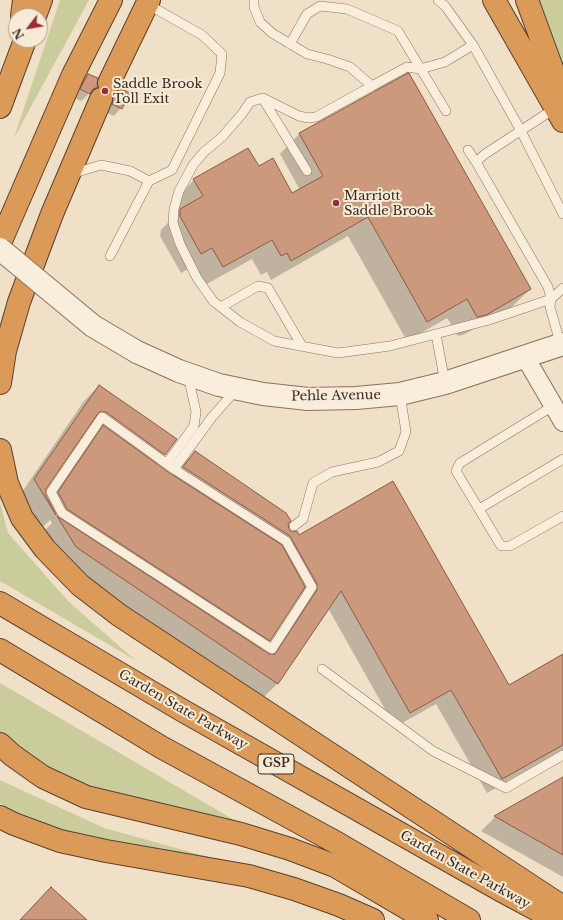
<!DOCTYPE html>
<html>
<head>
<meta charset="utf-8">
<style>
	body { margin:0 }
	#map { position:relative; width:563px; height:920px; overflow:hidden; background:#efe0c7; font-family:"Libre Baskerville",serif }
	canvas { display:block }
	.north { position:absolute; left:8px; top:8px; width:40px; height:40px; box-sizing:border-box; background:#f6ebd7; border:1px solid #ab9e8e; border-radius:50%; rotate:239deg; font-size:11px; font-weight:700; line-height:16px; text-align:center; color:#3b2b20 }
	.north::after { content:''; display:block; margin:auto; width:14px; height:18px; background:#9a2c34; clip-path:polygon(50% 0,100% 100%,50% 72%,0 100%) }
</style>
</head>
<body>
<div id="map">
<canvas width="563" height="920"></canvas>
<div class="north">N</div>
</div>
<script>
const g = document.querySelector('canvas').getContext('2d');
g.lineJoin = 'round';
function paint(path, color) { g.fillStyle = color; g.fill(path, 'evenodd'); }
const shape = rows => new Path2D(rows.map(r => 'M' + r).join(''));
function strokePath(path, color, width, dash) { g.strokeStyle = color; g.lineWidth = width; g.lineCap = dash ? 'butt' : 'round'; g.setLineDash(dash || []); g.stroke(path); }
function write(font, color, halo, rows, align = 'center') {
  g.font = font + ' "Libre Baskerville",serif'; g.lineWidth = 4; g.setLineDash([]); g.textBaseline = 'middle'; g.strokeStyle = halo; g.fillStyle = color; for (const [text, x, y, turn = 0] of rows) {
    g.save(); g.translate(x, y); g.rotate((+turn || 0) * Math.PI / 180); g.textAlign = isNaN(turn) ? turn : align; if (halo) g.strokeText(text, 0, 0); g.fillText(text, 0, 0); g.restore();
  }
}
const green = shape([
	[60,0,89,0,14,138],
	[533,0,563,0,563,72],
	[0,503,8,533,68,601,135,660,0,581],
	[0,683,241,824,75,784,0,749],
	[0,780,104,828,227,862,41,828,0,803]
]);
const shadow = shape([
	[408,74,530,289,510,309,465,334,458,336,447,318,407,341,348,236,271,280,267,272,261,275,252,259,203,286,192,267,181,273,160,236,161,230,180,210,174,199,194,180,258,167,292,194,300,190,280,154,299,134],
	[88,75,97,87,81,101,73,97,80,82],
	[113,96,121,108,114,116,105,112,105,103],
	[99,386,176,439,164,455,155,464,173,477,180,467,195,452,287,524,288,530,299,536,509,687,563,656,563,750,487,793,436,704,395,727,328,608,278,683,263,698,61,562,43,532,52,523,50,520,41,529,20,495,84,401],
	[88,426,91,426,98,432,89,441,48,502,45,495,45,489],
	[300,593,303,599,303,606,271,656,260,650,269,640],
	[563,778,563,877,481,831,495,817]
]);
const building = shape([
	[408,73,409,73,531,289,486,315,477,317,467,299,427,322,368,217,291,261,287,253,281,256,272,240,223,267,212,248,201,254,180,216,180,209,203,196,193,179,248,148,259,166,273,158,292,193,323,176,299,133,408,73],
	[88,74,98,78,97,84,98,87,93,89,90,94,80,89,88,74],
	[120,88,130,93,122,109,112,104,113,98,112,95,116,93,120,88],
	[99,385,177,439,165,455,106,412,99,412,46,489,46,495,56,515,34,479,99,385],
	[103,425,171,474,282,545,305,587,270,641,67,509,58,492,103,425],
	[195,451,286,513,291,521,288,524,289,529,292,532,297,531,299,535,393,481,509,685,563,654,563,745,502,779,451,690,410,713,341,591,278,684,76,547,57,516,269,654,275,654,317,590,317,584,290,536,183,467,195,451],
	[563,777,563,855,494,816,563,777],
	[51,887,87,920,20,920,51,887]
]);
const service = shape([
	[254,0,254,7,260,22,272,33,307,54,327,59,350,67,372,86,407,67,420,69,445,62,473,45],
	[438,0,445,6,473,45,521,131,563,214],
	[290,44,307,14,320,6,347,9,398,31,446,111],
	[372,86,316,117,308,118,299,116,263,98,250,102,242,114,222,137,204,152,193,165,179,191,174,209,173,223,180,244,197,278,213,301,240,322,274,341,338,353,390,346,489,320,551,299,563,288],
	[263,99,307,171],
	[557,107,485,154,476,162,548,287,551,299,550,307,561,346],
	[468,150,476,162],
	[71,174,101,165,130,171,149,181],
	[110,256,149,181,172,170,220,73,222,54,202,35,147,4],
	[221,307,258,286,268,288,302,346],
	[436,334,445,383],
	[553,406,460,463,456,471,501,546,510,546,563,516],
	[102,417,174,469,286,541,312,587,272,649,62,513,51,492,102,417],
	[167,463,194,426,196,412,188,375],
	[174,469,212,417,236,390],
	[479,509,563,459],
	[294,526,303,519,313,483,332,472,378,462,399,451,406,432,400,394],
	[322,669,433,751,506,788,563,755]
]);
const minor = shape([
	[525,357,563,422]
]);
const tertiary = shape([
	[137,352,179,371,219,385,263,394,308,399,356,398,400,394,445,383,563,344]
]);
const motorway = shape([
	[494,0,563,121],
	[527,0,553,71,563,92],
	[22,16,24,0],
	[35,16,41,0],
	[109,83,149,0],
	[0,107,25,40],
	[0,243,73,75,111,0],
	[0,383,5,351,19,302,52,214,101,99],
	[0,450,7,483,22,518,45,549,80,585,119,615,563,907],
	[0,603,185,712,502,891,556,920],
	[0,650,161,747,337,843,469,920],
	[0,744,12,755,43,777,86,797,241,834,290,849,335,866,427,920],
	[0,817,14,824,60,841,106,851,249,876,294,889,339,905,373,920]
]);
const tertiaryBridge = shape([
	[0,249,93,326,137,352]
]);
const markers = [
	[105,91,4,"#9a2c34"],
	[336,203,4,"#9a2c34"]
];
const shields = [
	[276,764,36]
];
const shieldNames = [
	["GSP",276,764]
];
const poiNames = [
	["Saddle Brook",113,84],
	["Toll Exit",113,99],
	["Marriott",344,196],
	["Saddle Brook",344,211]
];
const streetNames = [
	["Pehle Avenue",336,396,-1],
	["Garden State Parkway",183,710,30],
	["Garden State Parkway",465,870,29]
];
paint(green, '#cacd9b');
paint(shadow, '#0003');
paint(building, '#cc997d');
strokePath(building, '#8a5a42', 1);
strokePath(service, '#8b725c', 10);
strokePath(minor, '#8b725c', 20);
strokePath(tertiary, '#8b725c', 24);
strokePath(motorway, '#594030', 24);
strokePath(service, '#f9eedb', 9);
strokePath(minor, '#f9eedb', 18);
strokePath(tertiary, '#f9eedb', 22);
strokePath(motorway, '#dc9a59', 22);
strokePath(tertiaryBridge, '#8b725c', 24, []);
strokePath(tertiaryBridge, '#f9eedb', 22);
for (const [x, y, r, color] of markers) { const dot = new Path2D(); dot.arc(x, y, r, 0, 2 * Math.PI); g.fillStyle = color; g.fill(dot); strokePath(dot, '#f6ebd7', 1.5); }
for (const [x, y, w] of shields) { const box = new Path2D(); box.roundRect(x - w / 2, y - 10, w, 20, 3); g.fillStyle = '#f6ebd7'; g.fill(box); strokePath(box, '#3b2b20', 1); }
write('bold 12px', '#3b2b20', null, shieldNames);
write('13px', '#3b2b20', '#f6ebd7', poiNames, 'left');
write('13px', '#3b2b20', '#f6ebd7', streetNames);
</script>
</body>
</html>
